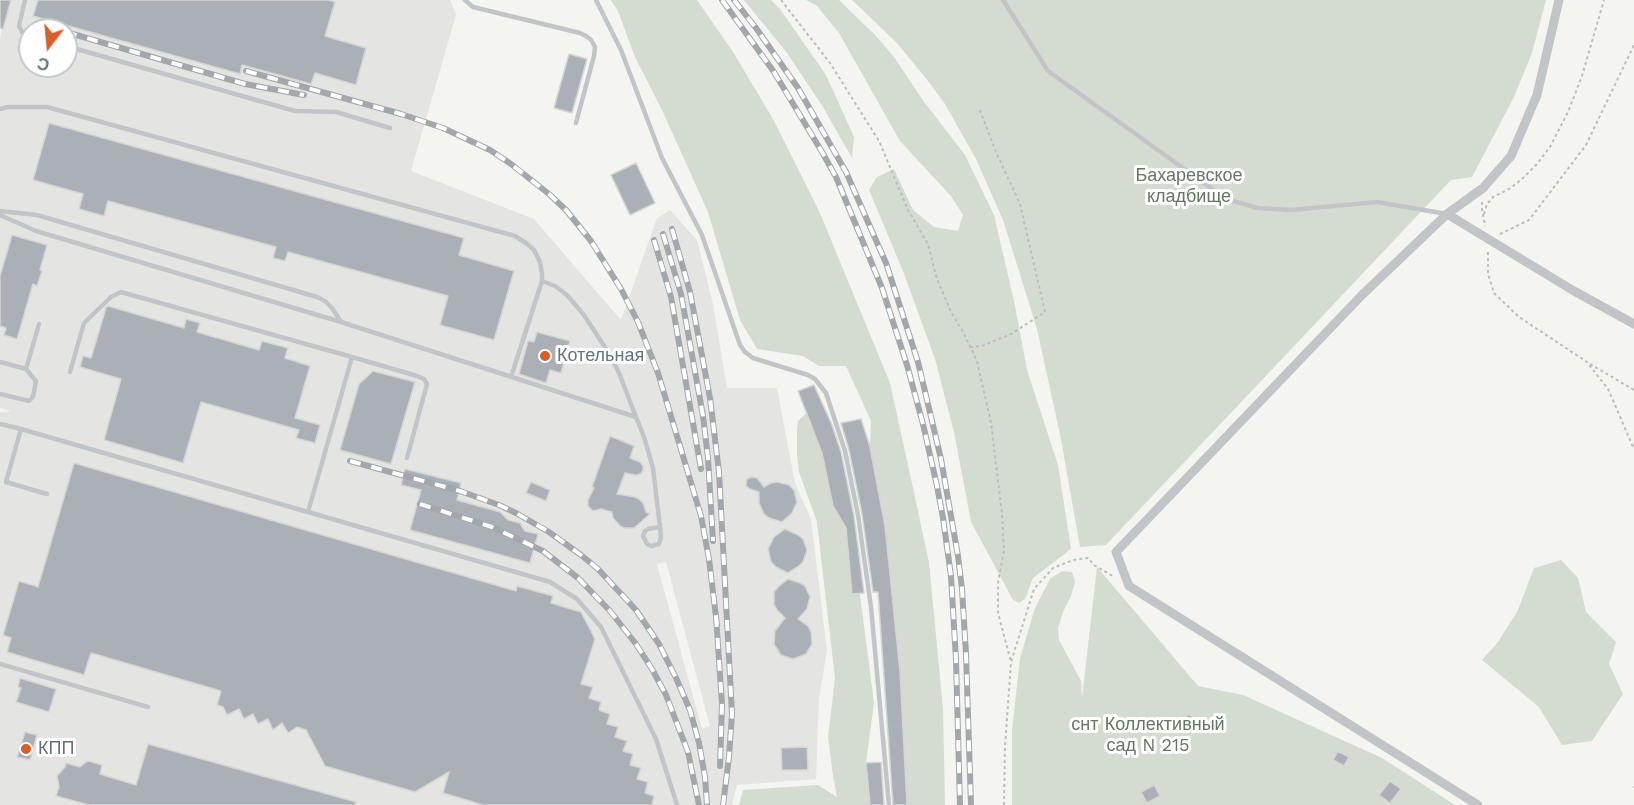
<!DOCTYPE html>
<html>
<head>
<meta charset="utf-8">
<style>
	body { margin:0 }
	#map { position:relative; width:1634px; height:805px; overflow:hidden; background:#f4f4f0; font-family:"Work Sans",sans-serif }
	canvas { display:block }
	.north { position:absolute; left:18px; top:18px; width:60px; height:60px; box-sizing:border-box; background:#fff; border:2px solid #c1c7cc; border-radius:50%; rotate:196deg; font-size:16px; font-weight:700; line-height:24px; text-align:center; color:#647280 }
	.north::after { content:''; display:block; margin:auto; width:21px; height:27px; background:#dd5d27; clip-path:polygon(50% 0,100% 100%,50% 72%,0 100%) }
</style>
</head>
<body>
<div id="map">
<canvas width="1634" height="805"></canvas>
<div class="north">С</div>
</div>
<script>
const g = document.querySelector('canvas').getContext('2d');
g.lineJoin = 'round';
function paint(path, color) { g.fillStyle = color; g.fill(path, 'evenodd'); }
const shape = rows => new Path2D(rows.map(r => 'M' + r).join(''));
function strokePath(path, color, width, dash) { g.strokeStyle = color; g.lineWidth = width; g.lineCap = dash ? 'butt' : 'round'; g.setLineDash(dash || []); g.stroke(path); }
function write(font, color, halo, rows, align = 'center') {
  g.font = font + ' "Work Sans",sans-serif'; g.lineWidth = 6; g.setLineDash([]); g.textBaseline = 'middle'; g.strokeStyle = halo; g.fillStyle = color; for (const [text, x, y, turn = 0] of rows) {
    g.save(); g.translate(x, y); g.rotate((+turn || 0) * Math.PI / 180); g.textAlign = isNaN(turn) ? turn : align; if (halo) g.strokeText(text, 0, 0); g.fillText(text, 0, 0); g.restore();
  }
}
const built = shape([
	[0,0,450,0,456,15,411,171,534,219,621,320,657,218,670,210,697,240,713,304,727,388,777,388,795,483,811,519,827,650,819,699,816,779,737,785,732,805,0,805,0,412,11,411,0,408,0,37,5,20],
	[30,30,66,30,66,66,30,66],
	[666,562,710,726,702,729,657,564]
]);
const green = shape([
	[611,0,697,0,733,52,773,119,820,213,890,383,916,502,929,563,943,709,945,805,907,805,900,671,885,526,870,447,871,421,846,366,819,366,803,356,757,349,740,320,708,212,662,110,635,57,618,11],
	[744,0,771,0,780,9,826,75,854,137,852,158,823,107,787,53],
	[806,0,839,0,876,36,894,57,922,99,965,155,994,215,1014,301,1027,370,1058,465,1071,549,1033,578,1025,599,1019,603,1013,600,971,522,954,432,935,359,903,271,869,190,877,177,894,169,913,210,934,227,958,231,963,215,951,196,900,141,839,33,817,6],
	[852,0,1546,0,1532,53,1514,97,1472,177,1451,180,1106,545,1080,547,1061,439,1037,329,1003,220,976,159,945,104,925,77,896,42],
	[810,410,849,510,874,703,866,763,870,805,739,805,743,790,818,785,837,797,833,776,828,737,835,678,817,522,799,472,797,454,797,429,798,421],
	[1561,560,1578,578,1586,612,1616,642,1609,664,1623,694,1592,741,1562,745,1539,707,1482,660,1498,642,1518,610,1534,568],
	[1097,567,1198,686,1243,695,1382,758,1455,805,1012,805,1012,731,1020,658,1035,608,1050,579,1062,571,1072,572,1075,582,1071,596,1063,612,1058,628,1059,640,1081,681,1082,698]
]);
const building = shape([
	[0,0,11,0,3,29,0,28,0,0],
	[38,0,328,0,335,2,325,36,366,48,356,85,315,73,311,84,242,65,240,74,33,16,38,0],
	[569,54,587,59,572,113,554,108,569,54],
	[49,123,464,238,459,255,514,271,494,340,440,325,448,296,288,252,285,261,273,258,276,247,108,201,104,216,79,209,83,194,33,180,49,123],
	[636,163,655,203,630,215,611,175,636,163],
	[12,235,47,245,40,270,42,271,37,286,33,284,17,339,4,335,6,328,0,326,0,276,12,235],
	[108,306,184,328,186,319,200,323,197,332,259,350,262,341,288,348,285,358,310,366,295,418,320,425,315,443,296,438,299,430,201,402,183,463,104,440,121,379,80,367,83,356,91,358,106,308,108,306],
	[537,332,570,341,561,373,550,370,546,383,519,374,528,341,534,342,537,332],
	[373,371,415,382,391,464,340,450,359,384,373,371],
	[814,385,832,425,841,452,854,516,864,593,852,594,846,528,833,506,822,453,798,391,814,385],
	[861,419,870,447,885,526,900,671,907,805,893,805,878,592,873,592,862,514,849,450,841,423,861,419],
	[610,436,634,446,630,458,640,462,643,466,643,471,640,474,636,475,625,473,617,494,635,497,639,499,643,503,646,512,650,514,634,528,625,528,620,526,613,518,612,512,601,509,593,511,588,506,588,500,594,488,592,487,610,436],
	[74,463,516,591,517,586,553,596,551,603,581,612,595,639,581,684,593,687,589,698,601,702,599,710,610,714,607,724,618,727,615,737,627,741,623,751,633,754,630,765,641,768,637,779,648,782,645,793,654,796,652,805,483,805,443,793,449,772,415,792,325,766,306,730,297,727,288,733,282,723,273,730,268,719,258,724,253,714,244,719,239,709,227,715,223,707,217,705,221,691,91,653,84,675,7,652,11,638,3,635,19,581,38,587,74,463],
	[405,469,461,483,457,500,500,512,508,520,520,523,525,531,538,534,530,563,410,530,421,490,401,485,405,469],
	[751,477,757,478,764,487,771,483,777,482,789,485,794,490,797,502,792,513,782,522,769,518,764,514,759,503,759,492,750,489,746,486,747,479,751,477],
	[531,482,550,490,546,501,526,493,531,482],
	[785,529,798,535,803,539,807,550,803,562,799,566,788,573,776,567,771,562,768,549,774,537,785,529],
	[788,579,800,583,805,586,810,597,807,609,798,619,808,626,811,632,812,644,806,654,793,659,781,655,774,644,775,631,785,618,777,610,774,604,774,592,778,587,788,579],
	[20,678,56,689,49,712,16,702,21,688,18,687,20,678],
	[1188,714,1199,721,1191,734,1180,727,1188,714],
	[25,732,37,735,30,760,17,757,25,732],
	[148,744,356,802,355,805,89,805,56,796,59,787,57,776,65,767,66,763,80,767,86,762,89,761,102,765,100,774,136,785,148,744],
	[807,747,808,770,782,770,781,748,807,747],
	[1338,751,1349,757,1344,766,1333,760,1338,751],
	[881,762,884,805,870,805,866,763,881,762],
	[1390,781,1401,789,1390,803,1379,795,1390,781],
	[1154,785,1160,796,1147,803,1141,792,1154,785]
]);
const path = shape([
	[781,0,830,63,879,141,908,210,928,244,936,276,951,312,963,332,977,361,991,423,1002,514,1004,550,998,583,998,613,1011,662],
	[1482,202,1482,209,1485,226],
	[1484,214,1487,204,1493,197,1509,189,1522,179,1536,165,1550,147,1568,112,1582,76,1604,0],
	[1500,234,1529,220,1586,145,1634,45],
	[1488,252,1488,274,1494,293,1519,317,1587,362,1608,389,1634,449],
	[970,347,982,346,1011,334,1045,312,1020,204,996,152,979,108],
	[1590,364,1634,390],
	[1634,786,1634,788],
	[1004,805,1005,747,1011,662,1034,589,1053,568,1073,560,1088,558,1094,565,1113,576]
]);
const lane = shape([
	[25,0,19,26,22,32,30,35],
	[465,0,473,7,580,33,586,36,591,40,595,47,594,56,576,123],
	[596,0,621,50,662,158,702,235,740,345,745,352,753,358,808,375,815,379,826,393,845,451,858,515,871,607,889,805],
	[1003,0,1048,71,1226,199,1258,208,1291,210,1377,202,1447,214],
	[66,46,295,111,336,112,390,128],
	[0,109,8,107,47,107,515,236,526,243,534,250,540,262,542,274,542,281,511,377],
	[0,211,37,215,317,297,325,301,332,308,341,322,636,417,644,437,653,468,660,527,661,537,659,544,651,546,647,544,643,536,645,531,648,529,660,527],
	[0,215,36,231,341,322],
	[542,281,555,286,567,295,584,315,610,355,619,373,636,417],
	[0,362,26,369,36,381,33,397,29,401,0,394],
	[26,369,39,324],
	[70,372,84,323,111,297,121,292,352,357],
	[0,424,21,429,6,482,47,494],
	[21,429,550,582,577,599,601,627,656,739,677,805],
	[308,512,352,357,417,376,424,379,427,384,407,458],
	[0,664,148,707]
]);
const street = shape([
	[1447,214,1574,291,1634,324],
	[1478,805,1129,586,1116,552,1362,295,1447,214,1483,188,1511,156,1537,95,1559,0]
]);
const rail = shape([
	[722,0,774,72,822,152,836,177,882,288,907,365,923,424,937,486,943,518,951,576,956,660,960,805],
	[734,0,756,28,798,88,846,172,886,263,918,362,941,459,958,556,962,589,966,654,971,805],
	[37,24,58,30],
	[66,32,245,84,304,95],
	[246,71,401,114,443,128,490,150,511,164,549,194,566,210,591,241,621,289,638,322,658,373,701,516,709,559,717,625],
	[672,229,690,292,710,398,719,472,732,714,729,757,723,805],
	[663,234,681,294,703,416,708,458,713,541],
	[654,240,671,297,701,469],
	[350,461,460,491,499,505,516,513,549,532,581,555,598,569,636,610,659,644,676,678,690,710,699,743,705,777,707,805],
	[420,504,492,527,543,551,578,578,610,611,636,644,652,669,666,695,688,752,699,805],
	[716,616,722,704,720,766]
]);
const markers = [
	[545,356,6,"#dd5d27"],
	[26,749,6,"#dd5d27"]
];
const parkNames = [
	["Бахаревское",1189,176],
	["кладбище",1189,197],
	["снт Коллективный",1148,725],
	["сад N 215",1148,746]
];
const poiNames = [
	["Котельная",557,356],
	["КПП",38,749]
];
paint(built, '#e4e5e3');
paint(green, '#d4dbd1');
paint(building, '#aab0b6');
strokePath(building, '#d5d5d3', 1.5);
strokePath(path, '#bbbdbf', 2, [3, 3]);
strokePath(lane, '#c2c5c8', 4.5);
strokePath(street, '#c2c5c8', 9);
strokePath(rail, '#a2a7ac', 6);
strokePath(rail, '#fff', 4, [11]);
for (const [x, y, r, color] of markers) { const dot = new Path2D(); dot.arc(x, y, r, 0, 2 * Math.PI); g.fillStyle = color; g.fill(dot); strokePath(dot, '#fff', 2); }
write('18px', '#657762', '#fff', parkNames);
write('18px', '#647280', '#fff', poiNames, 'left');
</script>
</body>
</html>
